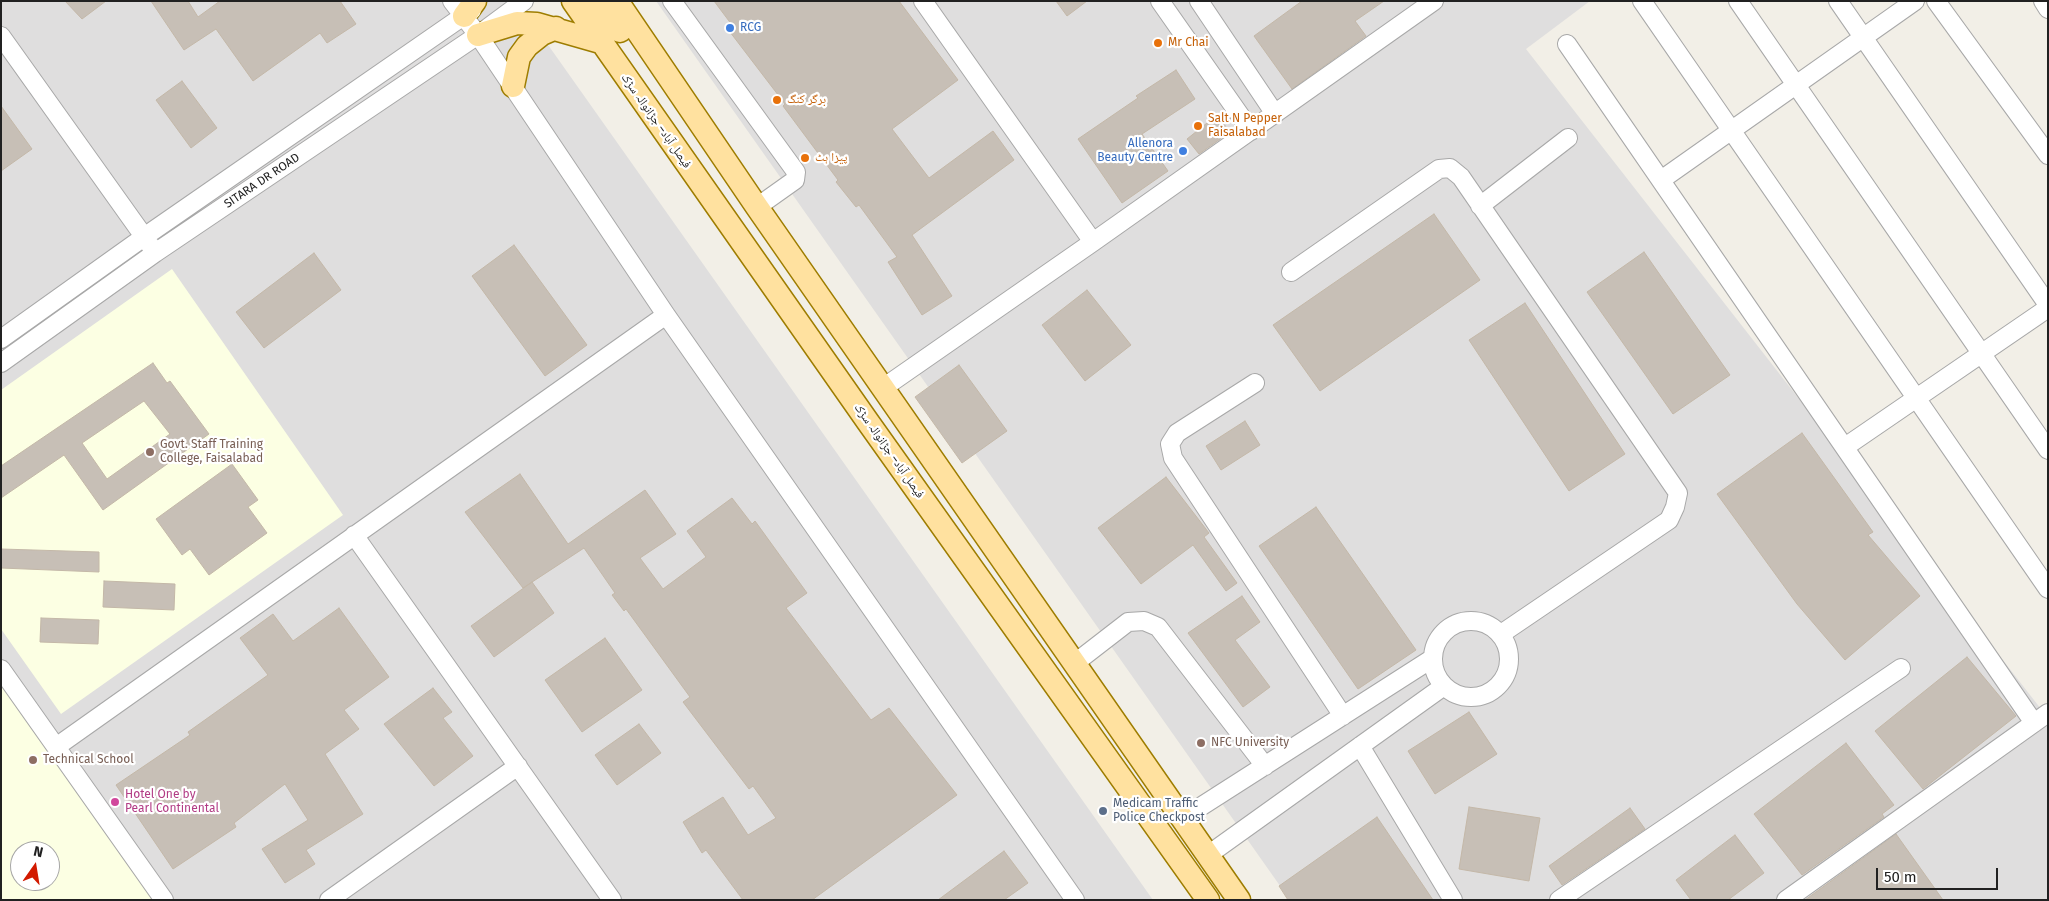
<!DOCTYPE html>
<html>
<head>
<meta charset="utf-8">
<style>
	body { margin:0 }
	#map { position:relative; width:2049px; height:901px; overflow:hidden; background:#f2efe7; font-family:"Fira Sans",sans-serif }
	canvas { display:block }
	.frame { position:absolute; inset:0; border:2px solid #212121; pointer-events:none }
	.north { position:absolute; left:10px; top:841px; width:50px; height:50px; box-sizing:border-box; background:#fff; border:1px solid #a6a6a6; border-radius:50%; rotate:13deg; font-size:14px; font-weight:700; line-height:20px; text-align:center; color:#212121 }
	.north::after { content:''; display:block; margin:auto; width:18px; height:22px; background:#d21a00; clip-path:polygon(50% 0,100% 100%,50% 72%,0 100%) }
	.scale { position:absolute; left:1876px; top:868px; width:122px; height:22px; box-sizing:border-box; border:2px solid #212121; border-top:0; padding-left:6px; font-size:15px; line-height:18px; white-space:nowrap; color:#212121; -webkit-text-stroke:4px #fff; paint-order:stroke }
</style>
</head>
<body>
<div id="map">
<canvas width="2049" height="901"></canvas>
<div class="frame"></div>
<div class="north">N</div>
<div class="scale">50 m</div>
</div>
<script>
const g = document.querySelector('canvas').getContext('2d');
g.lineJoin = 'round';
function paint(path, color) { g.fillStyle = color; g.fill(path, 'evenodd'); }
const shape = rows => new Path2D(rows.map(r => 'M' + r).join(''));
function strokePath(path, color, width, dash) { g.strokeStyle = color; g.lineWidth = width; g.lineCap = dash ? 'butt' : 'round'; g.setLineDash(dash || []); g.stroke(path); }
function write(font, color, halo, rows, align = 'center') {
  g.font = font + ' "Fira Sans","Noto Naskh Arabic",sans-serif'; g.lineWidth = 4.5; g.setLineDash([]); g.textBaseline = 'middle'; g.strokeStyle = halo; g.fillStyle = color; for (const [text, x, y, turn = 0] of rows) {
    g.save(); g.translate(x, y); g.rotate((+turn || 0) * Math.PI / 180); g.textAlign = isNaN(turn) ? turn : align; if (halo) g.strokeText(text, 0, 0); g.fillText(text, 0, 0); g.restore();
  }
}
const residential = shape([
	[1,1,517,1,1153,900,1,900],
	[20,851,50,851,50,881,20,881],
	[656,1,1590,1,1526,49,2048,718,2048,900,1290,900]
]);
const education = shape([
	[172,269,343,515,61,714,1,629,1,390],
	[1,669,164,900,1,900],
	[20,851,50,851,50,881,20,881]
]);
const building = shape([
	[65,1,106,1,82,19,65,1],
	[151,1,188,1,198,17,220,1,340,1,356,24,327,43,320,33,253,81,216,29,184,50,151,1],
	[714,1,899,1,958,80,892,129,929,178,993,131,1014,160,912,235,952,296,922,315,888,262,897,257,859,205,856,207,836,182,838,180,783,106,785,104,730,32,735,29,714,1],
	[1056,1,1087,1,1067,16,1056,1],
	[1302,1,1384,1,1355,21,1366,36,1292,89,1254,36,1302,1],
	[1176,70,1195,99,1142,134,1168,171,1122,203,1078,139,1138,98,1136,96,1176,70],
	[182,81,217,128,191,148,156,100,182,81],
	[1,106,32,149,1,171,1,106],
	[1217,115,1230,132,1199,154,1187,139,1217,115],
	[1434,214,1480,280,1320,391,1273,325,1434,214],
	[514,245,587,345,545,376,472,276,514,245],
	[1644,252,1730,375,1673,414,1587,292,1644,252],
	[314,253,341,290,264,348,236,312,314,253],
	[1087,290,1131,345,1085,381,1042,325,1087,290],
	[1525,303,1625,454,1569,491,1469,340,1525,303],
	[153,363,167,383,170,381,209,434,103,510,64,455,1,498,1,466,153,363],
	[144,401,170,434,107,479,82,443,144,401],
	[959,365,1007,431,962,463,915,397,959,365],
	[1245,421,1260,445,1221,470,1206,446,1245,421],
	[1802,433,1873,532,1868,535,1920,596,1845,660,1797,604,1717,494,1802,433],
	[232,464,258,500,248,507,267,533,209,575,190,549,182,555,156,519,232,464],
	[520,474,568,544,645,490,676,534,640,558,663,589,706,557,687,531,732,498,752,524,755,521,807,593,786,608,871,720,889,708,957,795,812,900,743,900,706,850,702,853,683,822,723,797,748,835,776,818,753,786,749,789,683,702,690,697,626,609,624,611,612,595,615,593,584,548,523,588,465,512,520,474],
	[1166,477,1209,533,1204,537,1237,583,1226,591,1193,545,1141,584,1098,528,1166,477],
	[1316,507,1416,650,1358,689,1259,546,1316,507],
	[1,549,99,552,99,572,1,568,1,549],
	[104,581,175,584,174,610,103,607,104,581],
	[532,582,554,613,494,657,471,626,532,582],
	[1242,596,1260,622,1235,640,1270,687,1243,707,1188,633,1242,596],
	[339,608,389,677,344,710,359,729,325,754,363,814,306,850,315,864,285,883,262,849,308,820,285,784,234,823,236,827,173,869,116,785,190,735,188,732,268,675,240,638,273,614,293,641,339,608],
	[41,618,99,620,98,644,40,642,41,618],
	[605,638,642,690,582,732,545,680,605,638],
	[1967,657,2016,716,1923,789,1875,731,1967,657],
	[433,688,452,712,443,718,473,756,434,786,384,724,433,688],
	[1469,712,1497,754,1435,794,1408,751,1469,712],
	[639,724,661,753,617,785,595,755,639,724],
	[1846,743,1894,805,1882,814,1884,817,1802,875,1754,814,1846,743],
	[1469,807,1540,818,1529,881,1459,869,1469,807],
	[1630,808,1645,829,1562,885,1549,866,1630,808],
	[1377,817,1433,900,1288,900,1279,886,1377,817],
	[1896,834,1943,900,1805,900,1896,834],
	[1735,835,1764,873,1728,900,1691,900,1676,880,1735,835],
	[1004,851,1028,883,1004,900,938,900,1004,851]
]);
const minor = shape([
	[452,1,478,35,666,315,1075,900],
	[672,1,796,172,795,180,757,207],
	[923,1,1093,242],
	[1160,1,1251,131],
	[1199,1,1275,114],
	[1642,1,2048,589],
	[1738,1,2048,450],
	[1838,1,2048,305],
	[1936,1,2048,155],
	[2043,1,2048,9],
	[1,36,150,245],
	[1567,44,2034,723],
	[1661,180,1915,1],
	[1480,206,1568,138],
	[1291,272,1439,169,1450,168,1461,177,1678,493,1675,507,1669,520,1501,634],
	[1,339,144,237,472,10],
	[1,363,155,253,478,35,524,1],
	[1255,383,1177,433,1170,444,1173,458,1343,716],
	[883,388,1093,242,1434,1],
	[1845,447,2048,308],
	[354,535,612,900],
	'1433 659a38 38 0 1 1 76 0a38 38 0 1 1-76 0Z',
	[1075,663,1128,622,1144,621,1158,627,1265,766],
	[1,669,164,900],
	[1360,746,1453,900],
	[56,747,666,315],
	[1183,818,1433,658],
	[1208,855,1444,686],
	[329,900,518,766],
	[1559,900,1901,668],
	[1786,900,2048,713]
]);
const major = shape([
	[573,1,868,422,1208,900],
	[598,1,620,31],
	[617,1,757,207,1239,900],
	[464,16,475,1],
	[478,35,517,23,537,24,600,42],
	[513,86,519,57,527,46,542,34,556,28]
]);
const markers = [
	[730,28,5,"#3f7fe0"],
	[1158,43,5,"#e8710a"],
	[777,100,5,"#e8710a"],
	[1198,126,5,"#e8710a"],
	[1183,151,5,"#3f7fe0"],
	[805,158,5,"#e8710a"],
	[150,452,5,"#8d6e63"],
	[1201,743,5,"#8d6e63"],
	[33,760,5,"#8d6e63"],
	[115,802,5,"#d1479c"],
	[1103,811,5,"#5c6f8a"]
];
const shopNames = [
	["RCG",740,28],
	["Allenora",1173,144,"right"],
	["Beauty Centre",1173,158,"right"]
];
const foodNames = [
	["Mr Chai",1168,43],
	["برگر کنگ",787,100],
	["Salt N Pepper",1208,119],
	["Faisalabad",1208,133],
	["پیزا ہٹ",815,158]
];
const streetNames = [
	["فیصل آباد– جڑانوالہ سڑک",656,121,55],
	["SITARA DR ROAD",262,181,-34],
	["فیصل آباد– جڑانوالہ سڑک",889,451,55]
];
const educationNames = [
	["Govt. Staff Training",160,445],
	["College, Faisalabad",160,459],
	["NFC University",1211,743],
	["Technical School",43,760]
];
const hotelNames = [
	["Hotel One by",125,795],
	["Pearl Continental",125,809]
];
const serviceNames = [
	["Medicam Traffic",1113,804],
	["Police Checkpost",1113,818]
];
paint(residential, '#dfdede');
paint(education, '#fcffe3');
paint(building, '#c7bfb6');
strokePath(building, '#c4b8a8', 1);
strokePath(minor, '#a8a8a8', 20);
strokePath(major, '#9e7d00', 25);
strokePath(minor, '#fff', 18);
strokePath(major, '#ffe19f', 22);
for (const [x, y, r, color] of markers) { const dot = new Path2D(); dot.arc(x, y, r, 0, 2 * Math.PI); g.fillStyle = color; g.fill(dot); strokePath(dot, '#fff', 2); }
write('12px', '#366cbe', '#fff', shopNames, 'left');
write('12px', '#c56008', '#fff', foodNames, 'left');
write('12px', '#212121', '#fff', streetNames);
write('12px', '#785e54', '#fff', educationNames, 'left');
write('12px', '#b23c85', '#fff', hotelNames, 'left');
write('12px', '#4e5e75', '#fff', serviceNames, 'left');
</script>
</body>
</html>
